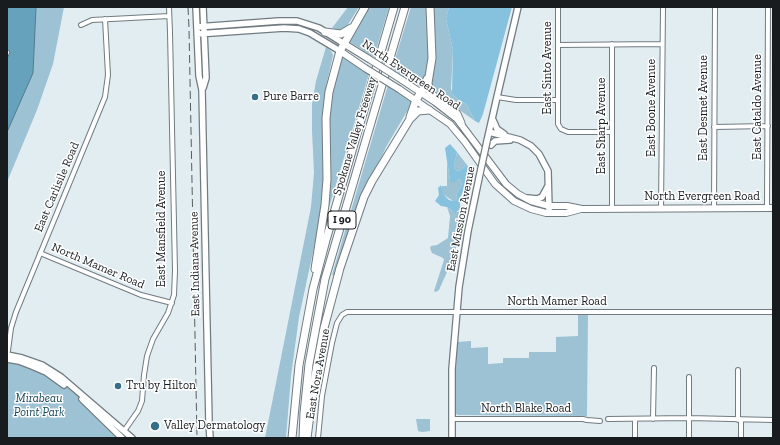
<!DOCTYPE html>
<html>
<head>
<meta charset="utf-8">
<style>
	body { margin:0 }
	#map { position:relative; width:780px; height:445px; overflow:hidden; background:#e2edf2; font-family:"Zilla Slab",serif }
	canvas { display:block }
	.frame { position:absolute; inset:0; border:8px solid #181c1e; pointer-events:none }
</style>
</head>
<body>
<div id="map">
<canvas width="780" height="445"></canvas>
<div class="frame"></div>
</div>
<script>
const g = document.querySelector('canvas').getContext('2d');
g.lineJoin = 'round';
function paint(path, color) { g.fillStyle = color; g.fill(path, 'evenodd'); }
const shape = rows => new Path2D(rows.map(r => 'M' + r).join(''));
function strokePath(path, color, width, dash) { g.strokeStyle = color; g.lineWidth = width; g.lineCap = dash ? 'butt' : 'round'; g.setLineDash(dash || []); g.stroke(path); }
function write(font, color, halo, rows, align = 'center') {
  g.font = font + ' "Zilla Slab",serif'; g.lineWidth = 3; g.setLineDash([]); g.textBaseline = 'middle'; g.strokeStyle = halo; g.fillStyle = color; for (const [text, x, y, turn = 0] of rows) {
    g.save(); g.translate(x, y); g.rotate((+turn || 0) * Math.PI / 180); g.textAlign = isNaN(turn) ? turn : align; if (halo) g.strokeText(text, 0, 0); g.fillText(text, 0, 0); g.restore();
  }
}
const green = shape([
	[36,7,64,7,53,64,37,110,7,182,7,132,33,73],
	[348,7,359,7,347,26,339,30,332,28],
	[368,7,389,7,374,57,348,41],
	[411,7,428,7,430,50,427,72,422,88,392,69],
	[433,7,449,7,446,19,453,50,451,89,454,96,467,105,475,121,433,91,431,84,435,61,436,46],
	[326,47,331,51,333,55,326,87,323,112,324,170,322,208,316,238,299,317,291,376,286,438,265,438,311,207,314,173,312,131,312,104,316,81],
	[342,55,369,74,328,211,327,211,328,126,331,93],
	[388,85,413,101,386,147,383,154,367,184,335,276,332,275],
	[457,152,467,165,459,171,455,170,454,166],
	[447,161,450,180,460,179,462,184,457,193,456,201,453,201,444,195,442,190,442,186,447,186],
	[447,207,452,211,458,212,460,209,460,231,458,242,451,263,439,290,436,292,434,291,444,260,443,258,432,253,430,248,431,246,437,245,448,238,450,216],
	[578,315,588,315,587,416,458,415,456,414,456,372,457,342,471,341,471,348,488,347,488,364,503,363,503,358,529,358,529,352,556,352,556,337,578,336],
	[7,359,19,361,59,381,78,396,114,430,119,438,7,438],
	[416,419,430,419,430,431,422,432,418,431]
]);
const forest = shape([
	[449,7,512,7,483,114,479,123,475,121,467,105,454,96,452,93,453,50,446,19],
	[450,144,457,152,454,166,455,170,459,171,467,165,469,168,467,183,460,198,460,209,455,213,447,207,441,206,435,201,439,195,438,188,441,185,444,195,449,200,453,201,456,201,457,193,462,184,460,179,458,179,454,183,451,182,450,180,445,148]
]);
const water = shape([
	[7,7,36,7,33,73,7,132,7,59,10,52,7,49,7,7]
]);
const street = shape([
	[558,7,558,124,561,129,568,132,612,132],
	[81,25,92,20,169,16],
	[558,45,662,44],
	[497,97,516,100,557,100],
	[714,127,768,126],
	[767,208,768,7],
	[612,209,612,44],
	[661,209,663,7],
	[714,209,715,7],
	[40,253,141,295,172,303],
	[7,358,11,328,16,312,105,97,108,75,105,19],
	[738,370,738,420],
	[452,419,583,419,587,420,600,421],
	[608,419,689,418,773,420],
	[653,419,654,368],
	[124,431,138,411,142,401,144,375,147,356,153,339,168,313,174,295,175,271,170,32,169,7],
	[318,438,322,396,332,343,337,323,342,315,347,312,773,312],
	[635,438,635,419],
	[689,438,689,377],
	[741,438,741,420]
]);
const secondary = shape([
	[196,7,199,76,202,90,209,423,210,438],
	[203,7,206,78,203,88],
	[197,27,279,21,297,21,319,28,343,43],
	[197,34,284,28,299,29,310,33,340,51],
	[493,120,497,129,504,134],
	[489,132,520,140,531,146,539,154,548,171,549,210],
	[487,141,497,97,518,7],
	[491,145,495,141,510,140],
	[528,198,537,199,542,197,548,186],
	[7,355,22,358,42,365,61,377,132,438],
	[7,359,19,361,32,366,46,372,64,385],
	[82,399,122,438],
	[452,438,452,369,459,287,468,231,479,178]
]);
const primary = shape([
	[343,43,369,59],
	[340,51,365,68],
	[402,80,435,102,457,119,506,184,518,194,531,201,549,206,567,206,582,209,773,208],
	[399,89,450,124,465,142,495,184,514,201,531,209,546,213,566,213,581,209]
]);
const highway = shape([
	[430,7,432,58,428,83,429,90,432,95,451,108,457,114,461,123],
	[325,32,341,34,351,28],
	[410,117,416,100,423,89,427,79],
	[315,269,325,205,327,179,326,118,329,92,340,51,365,7],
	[292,438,299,365,313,289,326,240,394,7],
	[303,438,304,413,309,364,325,279,405,7],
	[307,438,315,376,324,328,340,268,364,197,372,181,410,119,418,111,429,110]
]);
const rail = shape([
	[188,7,189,28,197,438]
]);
const secondaryBridge = shape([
	[479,178,487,141]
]);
const primaryBridge = shape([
	[369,59,402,80],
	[365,68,399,89]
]);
const markers = [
	[255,97,4,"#367088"],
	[118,386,4,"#367088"],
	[155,426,5,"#367088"]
];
const shields = [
	[342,220,28]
];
const shieldNames = [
	["I 90",342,220]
];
const streetNames = [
	["East Sinto Avenue",548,68,-90],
	["North Evergreen Road",411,75,34],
	["East Cataldo Avenue",758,107,-90],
	["East Boone Avenue",652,108,-90],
	["East Desmet Avenue",704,108,-90],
	["East Sharp Avenue",602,126,-90],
	["Spokane Valley Freeway",355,136,-73],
	["East Carlisile Road",57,187,-67],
	["North Evergreen Road",702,197],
	["East Mission Avenue",461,219,-79],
	["East Mansfield Avenue",162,229,-90],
	["East Indiana Avenue",195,264,-91],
	["North Mamer Road",98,266,23],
	["North Mamer Road",557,302],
	["East Nora Avenue",318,374,-80],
	["North Blake Road",526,409]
];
const poiNames = [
	["Pure Barre",263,97],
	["Tru by Hilton",126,386],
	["Valley Dermatology",164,426]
];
const parkNames = [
	["Mirabeau",39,399],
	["Point Park",39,413]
];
paint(green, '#9cc2d4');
paint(forest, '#86c1dd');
paint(water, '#67a2bd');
strokePath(water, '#4f7a8d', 1);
strokePath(street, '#717b80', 6);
strokePath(secondary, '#717b80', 8);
strokePath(primary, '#717b80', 8);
strokePath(highway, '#717b80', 9);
strokePath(street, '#fff', 4);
strokePath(secondary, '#fff', 5.5);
strokePath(primary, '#fff', 6);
strokePath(highway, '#fff', 7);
strokePath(rail, '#565c5f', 1, [8, 4]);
strokePath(secondaryBridge, '#717b80', 8, []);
strokePath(primaryBridge, '#717b80', 8, []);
strokePath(secondaryBridge, '#fff', 5.5);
strokePath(primaryBridge, '#fff', 6);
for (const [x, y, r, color] of markers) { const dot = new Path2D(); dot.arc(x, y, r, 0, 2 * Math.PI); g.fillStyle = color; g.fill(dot); strokePath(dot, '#fff', 1.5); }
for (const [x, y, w] of shields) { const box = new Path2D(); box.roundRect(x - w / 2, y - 9, w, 18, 3); g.fillStyle = '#fff'; g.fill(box); strokePath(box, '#181c1e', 1); }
write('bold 11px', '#181c1e', null, shieldNames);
write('12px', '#181c1e', '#fff', streetNames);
write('12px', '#181c1e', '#fff', poiNames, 'left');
write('italic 12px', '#114357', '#fff', parkNames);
</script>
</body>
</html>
